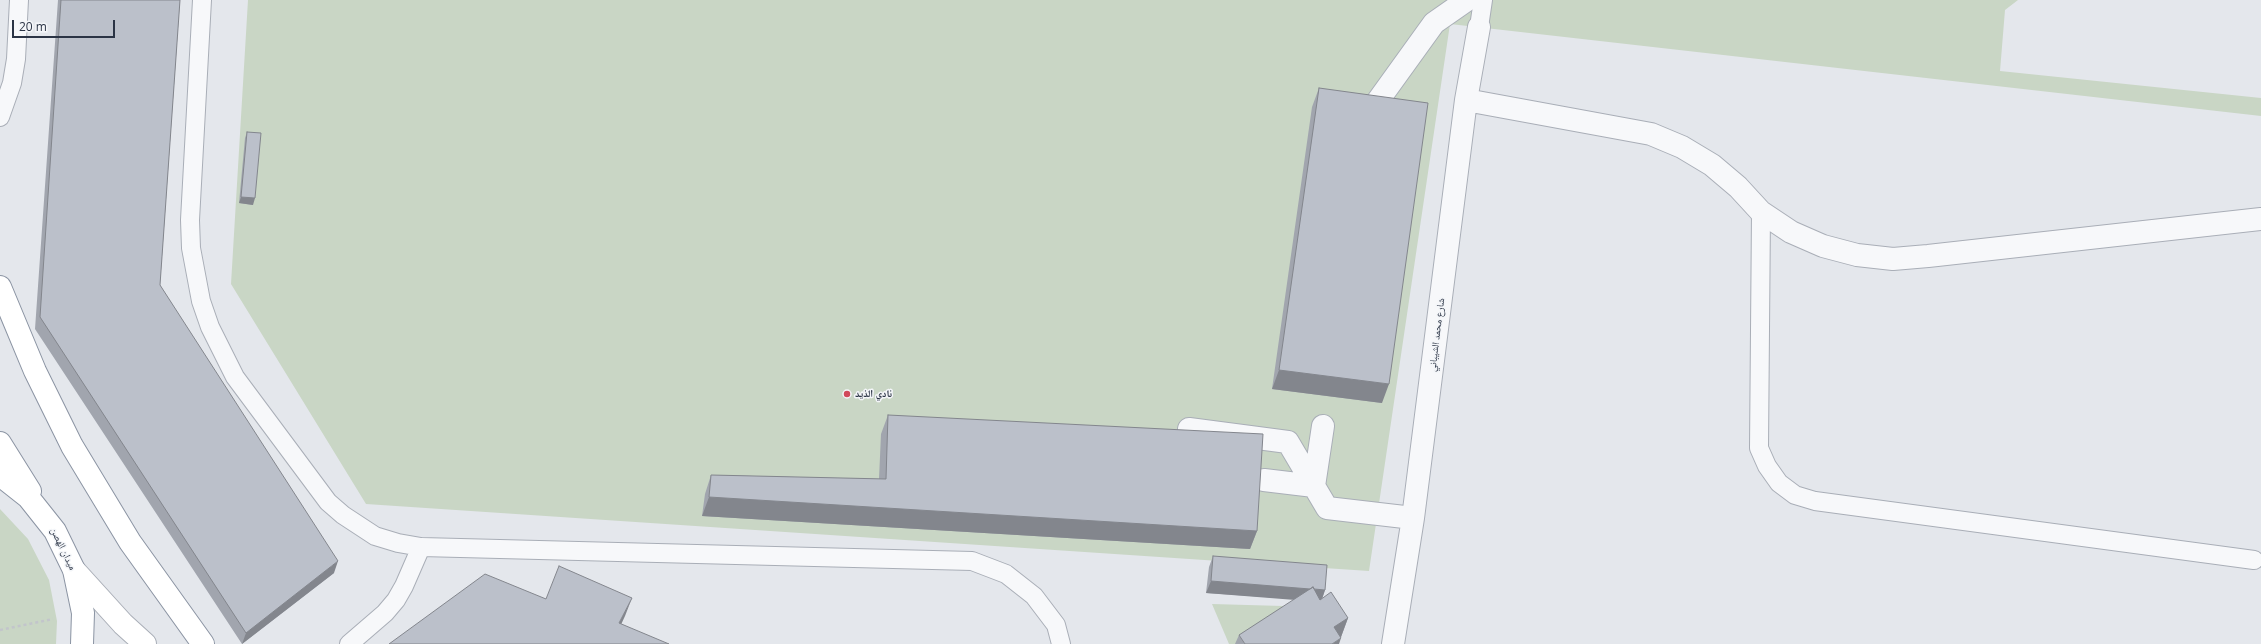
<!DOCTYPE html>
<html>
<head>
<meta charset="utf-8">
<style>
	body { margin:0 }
	#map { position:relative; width:2261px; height:644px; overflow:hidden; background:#e4e7ec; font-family:"Open Sans",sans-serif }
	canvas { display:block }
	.scale { position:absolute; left:12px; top:20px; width:103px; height:18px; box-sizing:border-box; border:2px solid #2b3445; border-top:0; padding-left:5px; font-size:12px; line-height:14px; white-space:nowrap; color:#2b3445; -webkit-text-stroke:3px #f4f6f9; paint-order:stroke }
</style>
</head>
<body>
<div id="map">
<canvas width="2261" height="644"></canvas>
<div class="scale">20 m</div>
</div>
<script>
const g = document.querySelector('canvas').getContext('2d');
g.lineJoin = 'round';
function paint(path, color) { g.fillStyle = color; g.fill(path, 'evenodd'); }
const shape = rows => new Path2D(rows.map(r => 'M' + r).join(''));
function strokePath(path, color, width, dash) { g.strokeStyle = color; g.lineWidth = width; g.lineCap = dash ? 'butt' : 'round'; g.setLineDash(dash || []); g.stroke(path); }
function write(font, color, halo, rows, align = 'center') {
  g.font = font + ' "Open Sans","Noto Naskh Arabic",sans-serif'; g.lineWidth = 3; g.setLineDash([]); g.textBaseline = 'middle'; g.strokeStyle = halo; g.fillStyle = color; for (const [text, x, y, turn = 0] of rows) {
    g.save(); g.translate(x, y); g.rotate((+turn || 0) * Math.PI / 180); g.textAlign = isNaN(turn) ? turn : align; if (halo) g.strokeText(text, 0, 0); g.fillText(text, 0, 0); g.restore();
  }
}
const green = shape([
	[248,0,2018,0,2005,10,2000,71,2261,98,2261,116,1450,24,1369,571,366,504,231,284],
	[0,509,28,539,49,580,57,621,56,644,0,644],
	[1212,604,1283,606,1282,622,1242,644,1229,644]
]);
const path = shape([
	[0,630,53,619]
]);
const lane = shape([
	[202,0,190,220,191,248,201,301,210,327,235,377,328,502,343,515,375,536,398,543,421,547,972,561,1006,574,1034,596,1056,625,1061,644],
	[1479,27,1483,0],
	[0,117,12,83,16,59,19,0],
	[1761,212,1759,448,1767,466,1779,483,1795,495,1815,501,2254,560],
	[349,644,385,613,396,600,404,586,421,547]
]);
const street = shape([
	[1466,100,1651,134,1682,147,1712,165,1738,187,1761,212,1791,232,1823,246,1857,255,1893,259,1928,256,2261,219],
	[1372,109,1434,23,1467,0],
	[1189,429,1288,442,1327,508,1413,518],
	[1264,480,1314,486,1323,426],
	[1393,644,1413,518,1466,100,1479,27]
]);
const secondary = shape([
	[74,570,123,624,145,644]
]);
const highway = shape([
	[0,287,35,371,72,446,130,542,203,644],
	[0,443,30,491],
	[0,475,28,497,55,531,74,570,83,613,82,644]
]);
const wall = shape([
	[58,0,180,0,160,285,334,573,242,644,35,329],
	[1319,88,1382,403,1272,389,1312,107],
	[247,132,253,205,239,203,245,138],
	[888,415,1257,531,1250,549,702,516,705,494,711,475,879,479,881,434],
	[1213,556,1325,590,1322,599,1348,618,1341,637,1340,637,1294,599,1206,593,1209,567],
	[1239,635,1245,644,1235,644]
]);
const shadedWall = shape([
	[241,197,255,198,253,205,239,203],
	[1279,370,1389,384,1382,403,1272,389],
	[709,497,1257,531,1250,549,702,516],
	[338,561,334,573,242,644,246,633],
	[1211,581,1325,590,1321,602,1206,593],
	[632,598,625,616,613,642,619,623],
	[1348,618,1341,637,1330,644,1334,627],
	[1341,638,1339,644,1332,644]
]);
const building = shape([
	[61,0,180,0,160,285,338,561,246,633,40,317,61,0],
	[1319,88,1428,103,1389,384,1279,370,1319,88],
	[247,132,261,133,255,198,241,197,247,132],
	[888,415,1263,434,1257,531,709,497,711,475,886,479,888,415],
	[1213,556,1327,565,1325,590,1314,589,1313,587,1310,589,1211,581,1213,556],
	[559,566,632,598,619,623,669,644,389,644,485,574,546,599,559,566],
	[1313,587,1320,600,1331,592,1348,618,1334,627,1341,638,1332,644,1245,644,1239,635,1313,587]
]);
const markers = [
	[847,394,4,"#d1495b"]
];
const streetNames = [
	["شارع محمد الشيباني",1437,335,-83],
	["ميدان الهصن",63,549,64]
];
const poiNames = [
	["نادي الذيد",855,394]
];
paint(green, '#c9d6c5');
strokePath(lane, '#a9aeb7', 20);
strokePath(street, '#a9aeb7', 24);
strokePath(secondary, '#a9aeb7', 24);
strokePath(highway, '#8b94a3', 24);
strokePath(path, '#c2c5cb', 2.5, [3, 3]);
strokePath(lane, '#f7f8fa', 18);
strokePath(street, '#f7f8fa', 22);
strokePath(secondary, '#fff', 22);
strokePath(highway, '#fff', 22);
paint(wall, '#a1a5ae');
paint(shadedWall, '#83868d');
paint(building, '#bbc0ca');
strokePath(building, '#83868d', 1);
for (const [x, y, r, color] of markers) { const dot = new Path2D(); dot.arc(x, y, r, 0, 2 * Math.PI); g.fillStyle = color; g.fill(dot); strokePath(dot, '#f4f6f9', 1.5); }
write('10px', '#2b3445', '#f4f6f9', streetNames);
write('bold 10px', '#2b3445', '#f4f6f9', poiNames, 'left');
</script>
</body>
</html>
